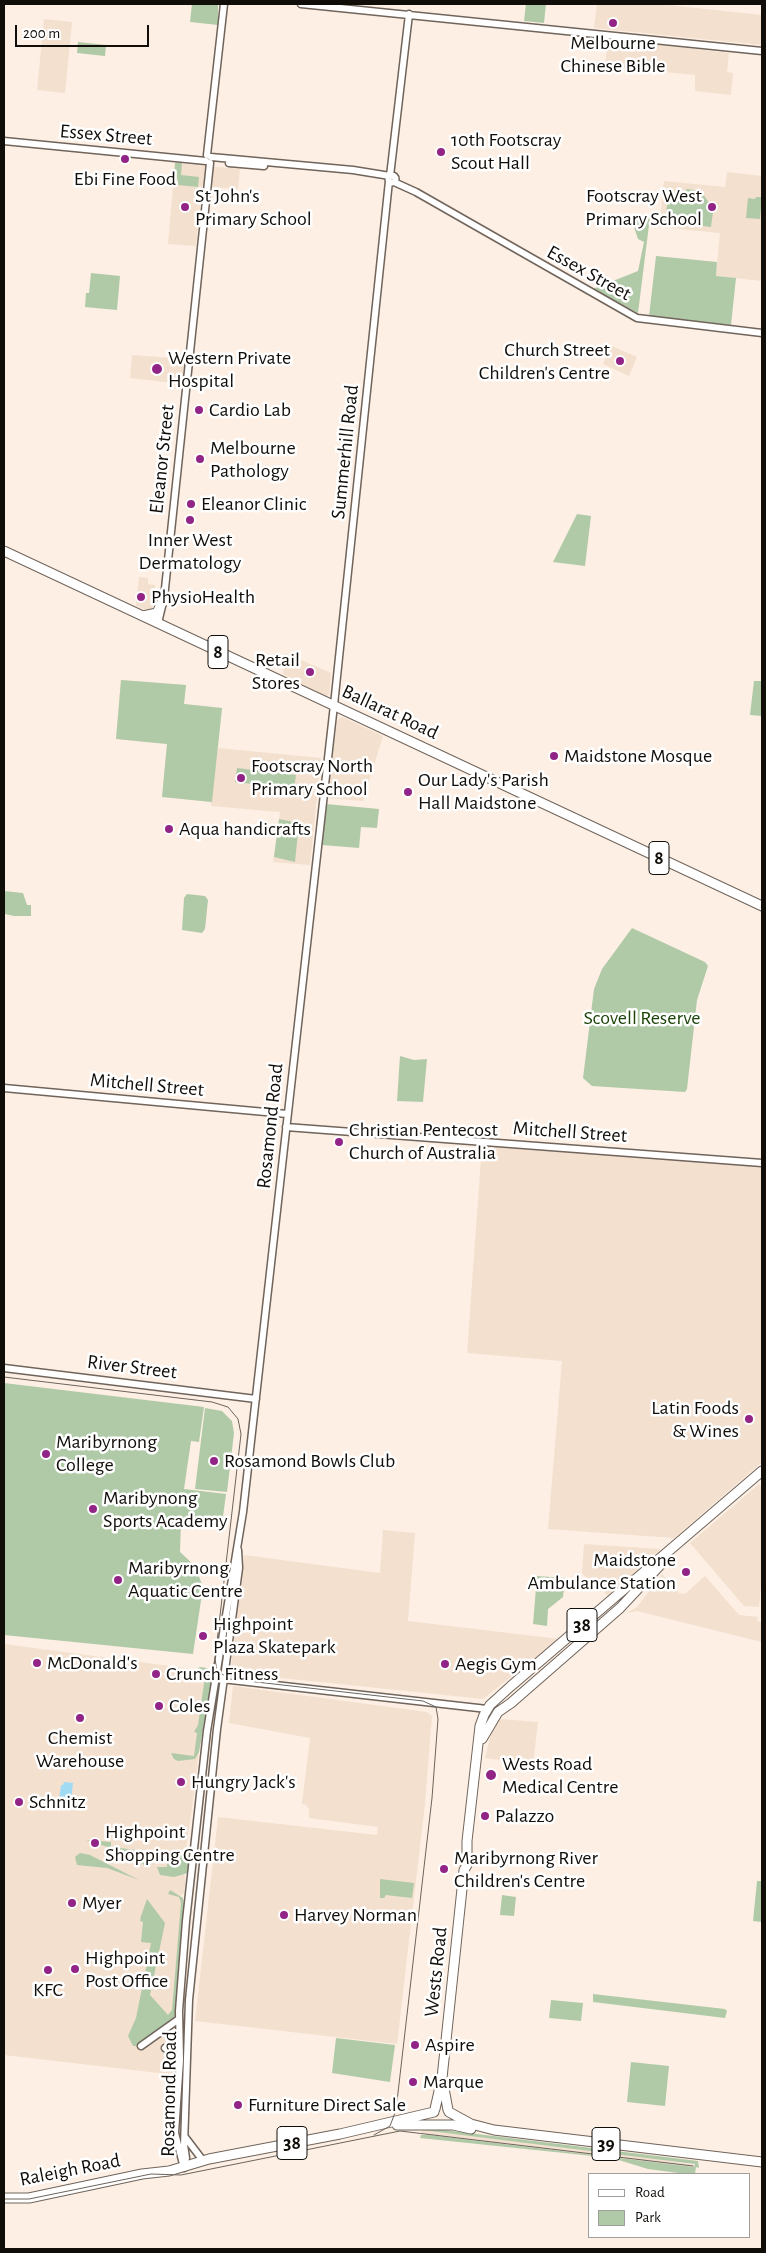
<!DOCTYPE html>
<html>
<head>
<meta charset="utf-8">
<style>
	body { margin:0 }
	#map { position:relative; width:766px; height:2253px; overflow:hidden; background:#fdefe3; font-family:"Alegreya Sans",sans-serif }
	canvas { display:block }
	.frame { position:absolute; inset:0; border:5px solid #110d09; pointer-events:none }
	.legend { position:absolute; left:588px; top:2173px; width:162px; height:65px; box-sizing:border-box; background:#fff; border:1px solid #a09e9d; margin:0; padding:6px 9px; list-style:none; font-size:15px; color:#110d09 }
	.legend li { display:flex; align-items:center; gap:10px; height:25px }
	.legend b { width:25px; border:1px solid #a09e9d }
	.scale { position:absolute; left:15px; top:25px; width:134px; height:22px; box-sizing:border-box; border:2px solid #110d09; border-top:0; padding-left:6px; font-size:15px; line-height:18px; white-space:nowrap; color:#110d09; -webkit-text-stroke:4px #fff; paint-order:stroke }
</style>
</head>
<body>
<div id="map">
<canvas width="766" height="2253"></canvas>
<div class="frame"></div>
<ul class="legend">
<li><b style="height:6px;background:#fff"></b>Road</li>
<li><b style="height:14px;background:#b0caa8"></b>Park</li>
</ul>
<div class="scale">200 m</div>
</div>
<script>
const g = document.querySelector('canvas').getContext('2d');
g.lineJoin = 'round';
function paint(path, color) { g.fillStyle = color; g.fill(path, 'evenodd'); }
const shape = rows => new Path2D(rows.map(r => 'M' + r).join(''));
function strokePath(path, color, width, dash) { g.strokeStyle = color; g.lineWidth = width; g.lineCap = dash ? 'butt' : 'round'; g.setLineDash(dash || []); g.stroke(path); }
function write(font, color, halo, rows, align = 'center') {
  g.font = font + ' "Alegreya Sans",sans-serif'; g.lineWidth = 5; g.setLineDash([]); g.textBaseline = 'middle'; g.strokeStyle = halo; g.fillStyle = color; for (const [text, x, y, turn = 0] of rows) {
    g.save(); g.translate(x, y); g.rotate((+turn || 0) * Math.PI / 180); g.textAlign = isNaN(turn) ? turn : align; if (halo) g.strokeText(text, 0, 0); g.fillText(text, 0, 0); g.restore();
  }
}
const built = shape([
	[597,4,659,4,762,15,762,45,594,28],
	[44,19,72,22,65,93,37,90],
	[608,39,729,53,727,72,733,73,731,95,695,91,695,75,605,66],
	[175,163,240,169,238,189,202,186,196,246,168,244],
	[727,172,762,176,762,281,716,276,720,233,659,227,664,181,725,187],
	[612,346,637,357,629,376,603,364],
	[132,355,185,359,182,384,130,378],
	[139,577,148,578,148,584,155,585,152,612,136,606],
	[285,653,331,673,329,695,325,697,283,674],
	[121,680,186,685,184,704,222,708,218,748,321,758,310,865,273,862,280,812,211,806,211,802,162,797,167,744,116,739],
	[342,717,383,736,363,801,328,798,333,747,338,719],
	[482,1144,762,1167,762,1462,674,1538,548,1529,562,1361,467,1353],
	[759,1484,762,1488,762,1576,759,1607,744,1606,690,1543],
	[383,1530,415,1533,408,1621,559,1639,483,1699,233,1673,231,1669,244,1555,380,1573],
	[584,1544,661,1549,608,1596,602,1590,599,1592,582,1573],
	[662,1574,679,1593,685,1594,705,1576,739,1615,758,1617,757,1621,762,1622,762,1642,637,1611,627,1613,637,1607],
	[4,1644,207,1671,196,1779,183,1872,186,1880,184,1893,180,1896,182,1903,174,2013,162,2026,176,2075,4,2055],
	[233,1686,427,1712,432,1716,425,1804,397,2044,195,2021,218,1817,377,1835,378,1827,309,1818,309,1809,306,1805,302,1804,310,1738,229,1723],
	[500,1719,538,1722,533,1764,485,1758,491,1733],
	[422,2130,628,2154,695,2165,694,2167,421,2134]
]);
const green = shape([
	[192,4,218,4,218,25,190,22],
	[526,4,546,4,544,23,524,21],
	[78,42,106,45,105,56,77,53],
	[175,163,182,163,181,175,199,177,198,187,178,185,178,180,174,179],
	[687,189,701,191,709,203,714,204,711,227,665,221,668,198,676,199],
	[756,197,762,197,760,219,746,218,748,198,755,199],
	[639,215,650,217,638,313,593,289,638,271,644,242,638,239,634,227],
	[656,256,717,262,716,276,736,278,731,325,649,316],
	[91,273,120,276,117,310,85,307,86,293,89,293],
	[577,514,591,516,585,566,553,562],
	[121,680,186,685,184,704,222,708,212,802,162,797,167,744,116,739],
	[754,681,762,681,762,716,750,715],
	[237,768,296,775,294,789,235,782],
	[326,804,379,809,377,828,361,827,359,848,322,845],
	[279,819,299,823,295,862,274,857],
	[4,891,23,893,27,905,31,905,31,916,14,916,5,914],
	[187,894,205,896,208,900,205,929,202,933,182,930,184,898],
	[632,928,705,962,708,966,697,1000,687,1089,685,1092,592,1086,583,1078,594,989,602,969],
	[400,1056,414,1060,427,1059,423,1102,397,1101],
	[4,1383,204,1407,199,1442,191,1441,184,1489,226,1494,222,1524,181,1520,180,1552,195,1566,203,1587,193,1654,4,1635],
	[205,1408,222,1411,232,1421,234,1433,227,1492,195,1489],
	[537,1576,565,1578,563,1597,548,1609,547,1626,533,1624],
	[200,1667,207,1668,213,1675,199,1752,195,1759,178,1761,174,1759,171,1753,194,1756,197,1733,194,1732,198,1725,205,1677,202,1676,201,1680,198,1676,197,1669],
	[86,1840,111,1842,111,1847,144,1851,151,1858,150,1864,146,1868,136,1856],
	[80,1853,90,1855,139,1880,107,1868,77,1865,75,1857],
	[168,1854,192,1856,188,1873,174,1877,160,1875,157,1867,167,1867],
	[380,1879,414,1883,412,1898,386,1895,384,1898,380,1898],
	[757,1881,762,1881,762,1922,753,1921],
	[170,1890,183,1898,186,1921,179,2019,141,2046,133,2046,128,2036,136,2018,151,1943,141,1942,143,1922,140,1921,141,1916,147,1899,165,1923,150,1995,168,2015,172,2010,181,1903,179,1897,168,1894],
	[502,1895,516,1897,514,1916,500,1915],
	[593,1994,725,2009,727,2011,725,2018,593,2002],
	[551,2000,583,2003,581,2021,549,2018],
	[336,2038,395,2045,390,2082,332,2073],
	[631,2062,669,2066,665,2106,627,2102],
	[428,2128,698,2161,699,2168,696,2167,695,2174,686,2174,648,2169,612,2158,420,2138,421,2135,429,2135,694,2167,695,2164,422,2130]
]);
const water = shape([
	[64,1782,73,1783,70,1809,58,1808,61,1785,63,1785]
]);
const tertiary = shape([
	[301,4,762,51],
	[4,141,206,161],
	[207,155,224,4],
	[211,157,353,170,390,176],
	[229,163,264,166],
	'388.5 179a3.5 3.5 0 1 1 7 0a3.5 3.5 0 1 1-7 0Z',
	[390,176,409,14],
	[394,182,416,192,637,318,762,333],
	[158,623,164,598,210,163],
	[4,1088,287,1114],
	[286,1127,762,1163],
	[4,1368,256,1399],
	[222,1679,487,1709],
	[141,2046,179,2019],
	[165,2048,172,2053,177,2067],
	[185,2137,201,2158],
	[184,2168,175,2133,180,2060,179,2011,186,1921,207,1731,243,1512,334,705,389,181],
	[184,2168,186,2158,184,2145,189,2000,217,1729,239,1568,238,1550]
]);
const primary = shape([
	[482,1739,498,1712,511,1703,620,1608,664,1561],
	[443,2083,448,2110],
	[435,2109,442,2078,464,1870,467,1865,467,1841,480,1726,484,1715,490,1705,511,1686,762,1471],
	[449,2112,471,2124,494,2130,762,2162],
	[397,2125,453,2125,471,2129],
	[4,2198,29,2198,142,2174,169,2171,209,2159,340,2134,434,2112]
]);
const trunk = shape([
	[4,551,762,906],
	[143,616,157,613,164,598]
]);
const tram = shape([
	[4,1377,212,1402,228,1407,238,1419,241,1434,215,1659,217,1671,230,1679,423,1701,436,1707,438,1719,432,1798,396,2110,390,2126,374,2135],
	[4,2199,29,2199,151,2174,181,2175,400,2131,693,2166]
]);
const markers = [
	[613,23,5,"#912486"],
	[441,152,5,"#912486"],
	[125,159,5,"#912486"],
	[185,207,5,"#912486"],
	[712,207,5,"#912486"],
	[620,361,5,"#912486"],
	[157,369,6,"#912486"],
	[199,410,5,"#912486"],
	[200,459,5,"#912486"],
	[191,504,5,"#912486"],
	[190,520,5,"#912486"],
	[141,597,5,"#912486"],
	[310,672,5,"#912486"],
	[554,756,5,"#912486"],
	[241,778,5,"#912486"],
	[408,792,5,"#912486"],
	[169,829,5,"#912486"],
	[339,1142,5,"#912486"],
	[749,1419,5,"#912486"],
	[46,1454,5,"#912486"],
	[214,1461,5,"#912486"],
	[93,1509,5,"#912486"],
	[686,1572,5,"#912486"],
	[118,1580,5,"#912486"],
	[203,1636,5,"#912486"],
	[37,1663,5,"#912486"],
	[445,1664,5,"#912486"],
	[156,1674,5,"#912486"],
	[159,1706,5,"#912486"],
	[80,1718,5,"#912486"],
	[491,1775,6,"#912486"],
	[181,1782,5,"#912486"],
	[19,1802,5,"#912486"],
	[485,1816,5,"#912486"],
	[95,1843,5,"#912486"],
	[444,1869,5,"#912486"],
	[72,1903,5,"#912486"],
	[284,1915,5,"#912486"],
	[75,1969,5,"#912486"],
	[48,1970,5,"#912486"],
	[415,2045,5,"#912486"],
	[413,2082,5,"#912486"],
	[238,2105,5,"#912486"]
];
const shields = [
	[218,652,20],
	[659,858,20],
	[582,1625,30],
	[292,2143,30],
	[606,2144,28]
];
const shieldNames = [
	["8",218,652],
	["8",659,858],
	["38",582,1625],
	["38",292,2143],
	["39",606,2144]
];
const poiNames = [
	["Melbourne",613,43,"center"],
	["Chinese Bible",613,66,"center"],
	["10th Footscray",451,140],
	["Scout Hall",451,163],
	["Ebi Fine Food",125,179,"center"],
	["St John's",195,196],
	["Primary School",195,219],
	["Footscray West",702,196,"right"],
	["Primary School",702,219,"right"],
	["Church Street",610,350,"right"],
	["Children's Centre",610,373,"right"],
	["Western Private",168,358],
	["Hospital",168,381],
	["Cardio Lab",209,410],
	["Melbourne",210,448],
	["Pathology",210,471],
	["Eleanor Clinic",201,504],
	["Inner West",190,540,"center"],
	["Dermatology",190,563,"center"],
	["PhysioHealth",151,597],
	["Retail",300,660,"right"],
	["Stores",300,683,"right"],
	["Maidstone Mosque",564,756],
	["Footscray North",251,766],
	["Primary School",251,789],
	["Our Lady's Parish",418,780],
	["Hall Maidstone",418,803],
	["Aqua handicrafts",179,829],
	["Christian Pentecost",349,1130],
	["Church of Australia",349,1153],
	["Latin Foods",739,1408,"right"],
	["& Wines",739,1431,"right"],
	["Maribyrnong",56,1442],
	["College",56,1465],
	["Rosamond Bowls Club",224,1461],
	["Maribynong",103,1498],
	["Sports Academy",103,1521],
	["Maidstone",676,1560,"right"],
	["Ambulance Station",676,1583,"right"],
	["Maribyrnong",128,1568],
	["Aquatic Centre",128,1591],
	["Highpoint",213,1624],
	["Plaza Skatepark",213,1647],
	["McDonald's",47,1663],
	["Aegis Gym",455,1664],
	["Crunch Fitness",166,1674],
	["Coles",169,1706],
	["Chemist",80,1738,"center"],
	["Warehouse",80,1761,"center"],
	["Wests Road",502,1764],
	["Medical Centre",502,1787],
	["Hungry Jack's",191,1782],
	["Schnitz",29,1802],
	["Palazzo",495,1816],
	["Highpoint",105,1832],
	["Shopping Centre",105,1855],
	["Maribyrnong River",454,1858],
	["Children's Centre",454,1881],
	["Myer",82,1903],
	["Harvey Norman",294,1915],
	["Highpoint",85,1958],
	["Post Office",85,1981],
	["KFC",48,1990,"center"],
	["Aspire",425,2045],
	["Marque",423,2082],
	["Furniture Direct Sale",248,2105]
];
const streetNames = [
	["Essex Street",106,135,5],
	["Essex Street",589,273,29],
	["Summerhill Road",345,452,-84],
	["Eleanor Street",162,459,-84],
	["Ballarat Road",390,712,25],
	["Mitchell Street",147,1085,5],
	["Rosamond Road",270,1126,-84],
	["Mitchell Street",570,1132,4],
	["River Street",132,1367,7],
	["Wests Road",436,1972,-84],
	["Rosamond Road",169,2094,-89],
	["Raleigh Road",70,2170,-11]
];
const parkNames = [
	["Scovell Reserve",642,1018]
];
paint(built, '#f3e0cf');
paint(green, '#b0caa8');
paint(water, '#a1dbf3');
strokePath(tertiary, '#70645b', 9);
strokePath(primary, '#70645b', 11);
strokePath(trunk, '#70645b', 11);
strokePath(tertiary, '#fff', 6);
strokePath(primary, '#fff', 9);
strokePath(trunk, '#fff', 9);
strokePath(tram, '#6c645d', 1);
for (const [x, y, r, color] of markers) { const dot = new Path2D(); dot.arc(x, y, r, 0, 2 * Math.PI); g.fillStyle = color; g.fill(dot); strokePath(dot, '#fff', 2); }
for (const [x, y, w] of shields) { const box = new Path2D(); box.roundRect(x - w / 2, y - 16.5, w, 33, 4); g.fillStyle = '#fff'; g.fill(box); strokePath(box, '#110d09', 1); }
write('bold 19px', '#110d09', null, shieldNames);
write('20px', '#110d09', '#fff', poiNames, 'left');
write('20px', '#110d09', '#fff', streetNames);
write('20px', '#1c4409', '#fff', parkNames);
</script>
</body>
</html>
